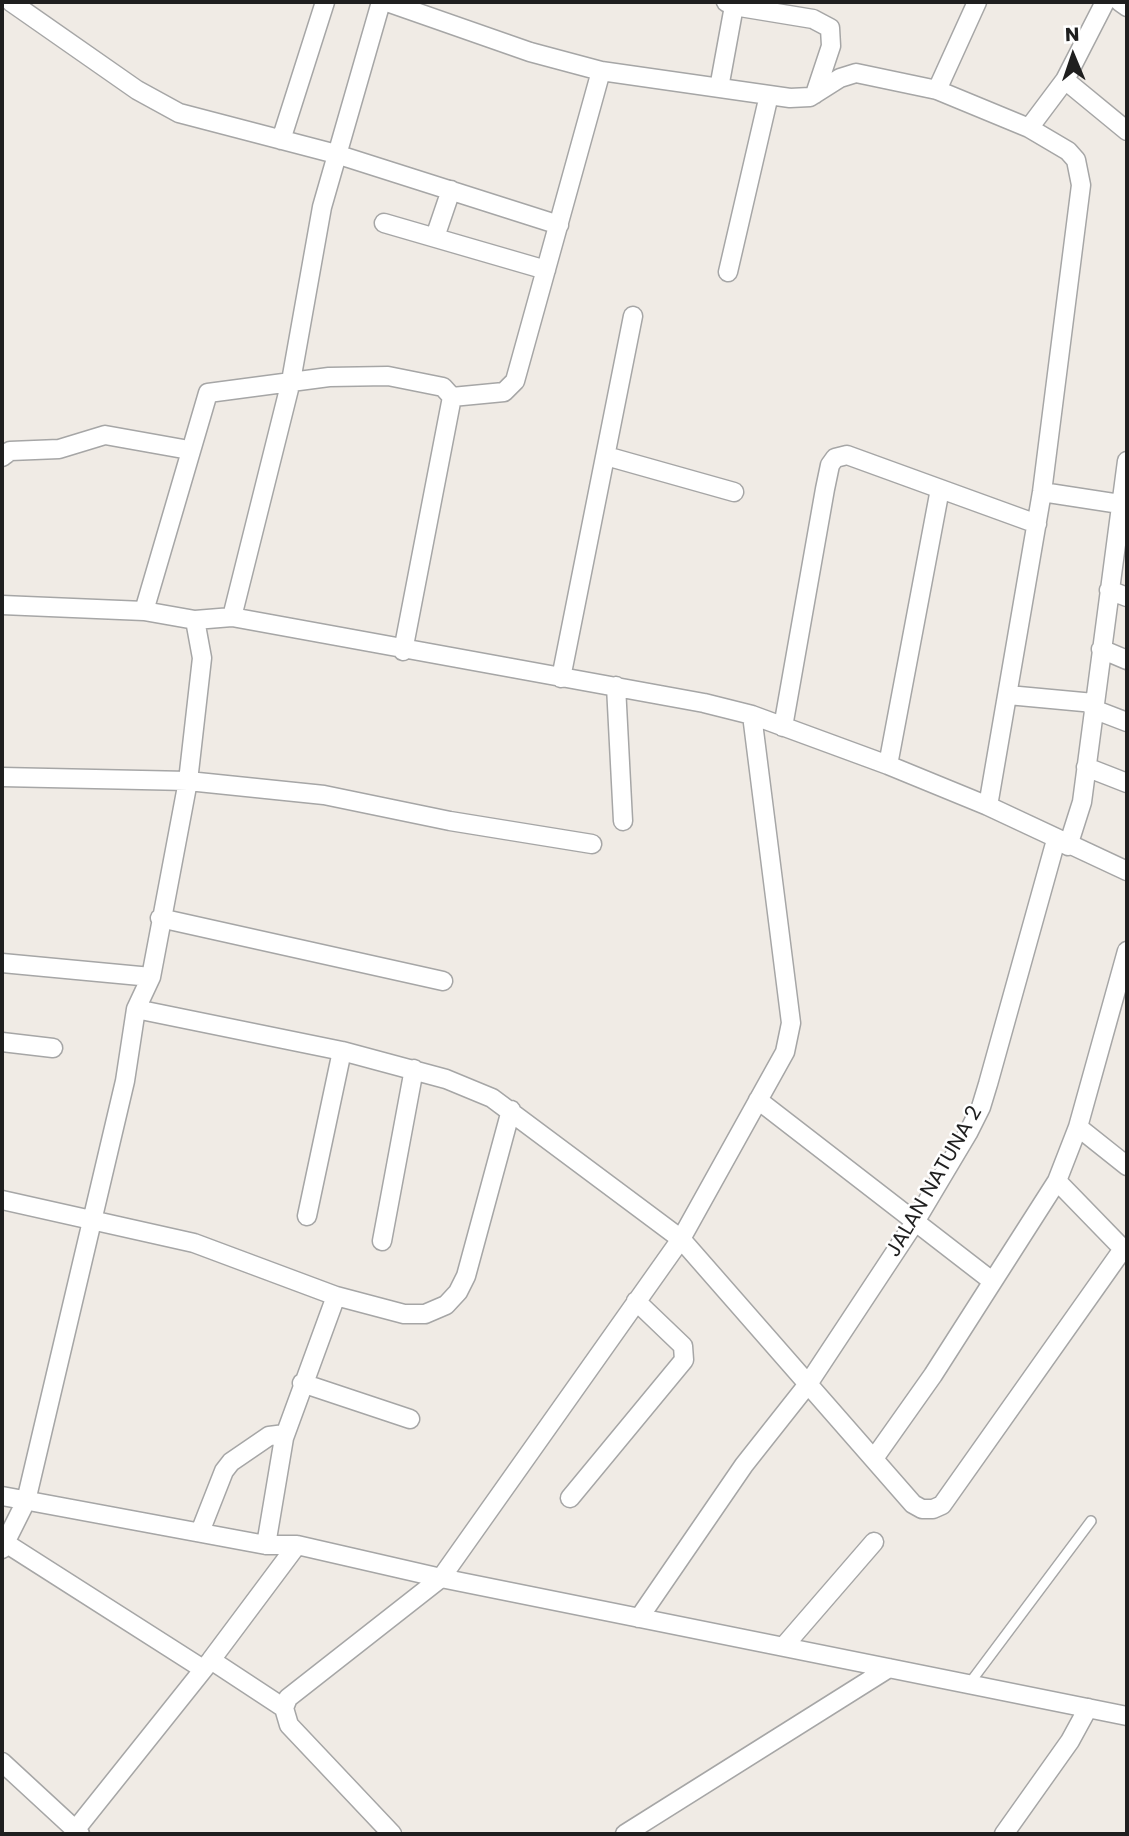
<!DOCTYPE html>
<html>
<head>
<meta charset="utf-8">
<style>
	body { margin:0 }
	#map { position:relative; width:1129px; height:1836px; overflow:hidden; background:#f0ebe5; font-family:Poppins,sans-serif }
	canvas { display:block }
	.frame { position:absolute; inset:0; border:4px solid #1f1f1f; pointer-events:none }
	.north { position:absolute; left:1038px; top:21px; width:70px; height:70px; -webkit-text-stroke:5px #fff; paint-order:stroke; rotate:358deg; font-size:19px; font-weight:700; line-height:28px; text-align:center; color:#1f1f1f }
	.north::after { content:''; display:block; margin:auto; width:24px; height:32px; background:#1f1f1f; clip-path:polygon(50% 0,100% 100%,50% 72%,0 100%) }
</style>
</head>
<body>
<div id="map">
<canvas width="1129" height="1836"></canvas>
<div class="frame"></div>
<div class="north">N</div>
</div>
<script>
const g = document.querySelector('canvas').getContext('2d');
g.lineJoin = 'round';
const shape = rows => new Path2D(rows.map(r => 'M' + r).join(''));
function strokePath(path, color, width, dash) { g.strokeStyle = color; g.lineWidth = width; g.lineCap = dash ? 'butt' : 'round'; g.setLineDash(dash || []); g.stroke(path); }
function write(font, color, halo, rows, align = 'center') {
  g.font = font + ' Poppins,sans-serif'; g.lineWidth = 5; g.setLineDash([]); g.textBaseline = 'middle'; g.strokeStyle = halo; g.fillStyle = color; for (const [text, x, y, turn = 0] of rows) {
    g.save(); g.translate(x, y); g.rotate((+turn || 0) * Math.PI / 180); g.textAlign = isNaN(turn) ? turn : align; if (halo) g.strokeText(text, 0, 0); g.fillText(text, 0, 0); g.restore();
  }
}
const lane = shape([
	[969,1684,1091,1521]
]);
const street = shape([
	[11,2,137,90,179,113,336,154,559,225],
	[387,2,530,52,601,71,790,98,810,97,840,78,856,73,937,90,1029,128,1068,151,1076,160,1081,185,1042,492,988,806],
	[726,2,734,6,813,19,830,28,831,46,815,94],
	[1120,2,1127,7],
	[1065,80,1127,131],
	[719,88,734,6],
	[937,90,977,2],
	[1029,128,1065,80,1105,2],
	[281,140,325,2],
	[384,223,546,270],
	[435,237,451,190],
	[728,272,769,95],
	[452,397,504,392,515,381,601,71],
	[606,456,734,492],
	[2,457,10,451,59,449,105,435,189,450],
	[1042,492,1120,504],
	[1109,590,1127,597],
	[2,605,144,611,195,620,232,617,704,703,752,715,888,765,988,806,1127,871],
	[144,611,208,393,329,377,388,376,443,387,452,397,403,651],
	[232,617,291,381,322,207,381,2],
	[1101,649,1127,660],
	[561,678,633,316],
	[616,686,623,821],
	[1008,695,1094,703],
	[1093,709,1127,722],
	[783,727,825,489,830,465,835,458,847,455,1037,524],
	[888,765,940,489],
	[1086,767,1127,783],
	[2,777,188,781,324,795,450,821,592,844],
	[1068,846,1082,802,1127,461],
	[160,918,443,981],
	[2,963,151,977],
	[136,1009,342,1051,446,1079,492,1098,681,1239,913,1504,922,1509,933,1509,942,1505,1123,1249],
	[2,1042,53,1048],
	[758,1100,992,1281],
	[1078,1127,1127,1166],
	[1057,1181,1127,1253],
	[2,1200,194,1243,336,1296,404,1314,425,1314,446,1305,458,1292,466,1276,511,1110],
	[307,1216,342,1051],
	[382,1241,414,1069],
	[302,1383,410,1419],
	[875,1457,933,1375,1057,1181,1078,1127,1127,951],
	[2,1496,266,1545,297,1545,441,1578,1127,1716],
	[570,1498,684,1360,683,1346,636,1301],
	[200,1532,224,1471,231,1462,269,1436,285,1434],
	[4,1542,203,1669],
	[266,1545,284,1438,336,1296],
	[2,1549,26,1501,125,1081,136,1009,151,977,188,781,202,658,195,620],
	[639,1618,744,1465,808,1384,915,1222,968,1133,981,1107,988,1084,1056,840],
	[784,1646,874,1542],
	[211,1660,284,1708],
	[2,1762,80,1834],
	[76,1829,211,1660,297,1545],
	[392,1834,289,1725,284,1708,288,1698,441,1578,681,1239,785,1052,791,1023,752,715],
	[625,1834,889,1668],
	[1004,1834,1070,1741,1088,1708]
]);
const streetNames = [
	["JALAN NATUNA 2",935,1182,-60]
];
strokePath(lane, '#a6a6a6', 12);
strokePath(street, '#a6a6a6', 21);
strokePath(lane, '#fff', 9);
strokePath(street, '#fff', 18);
write('21px', '#1f1f1f', '#fff', streetNames);
</script>
</body>
</html>
